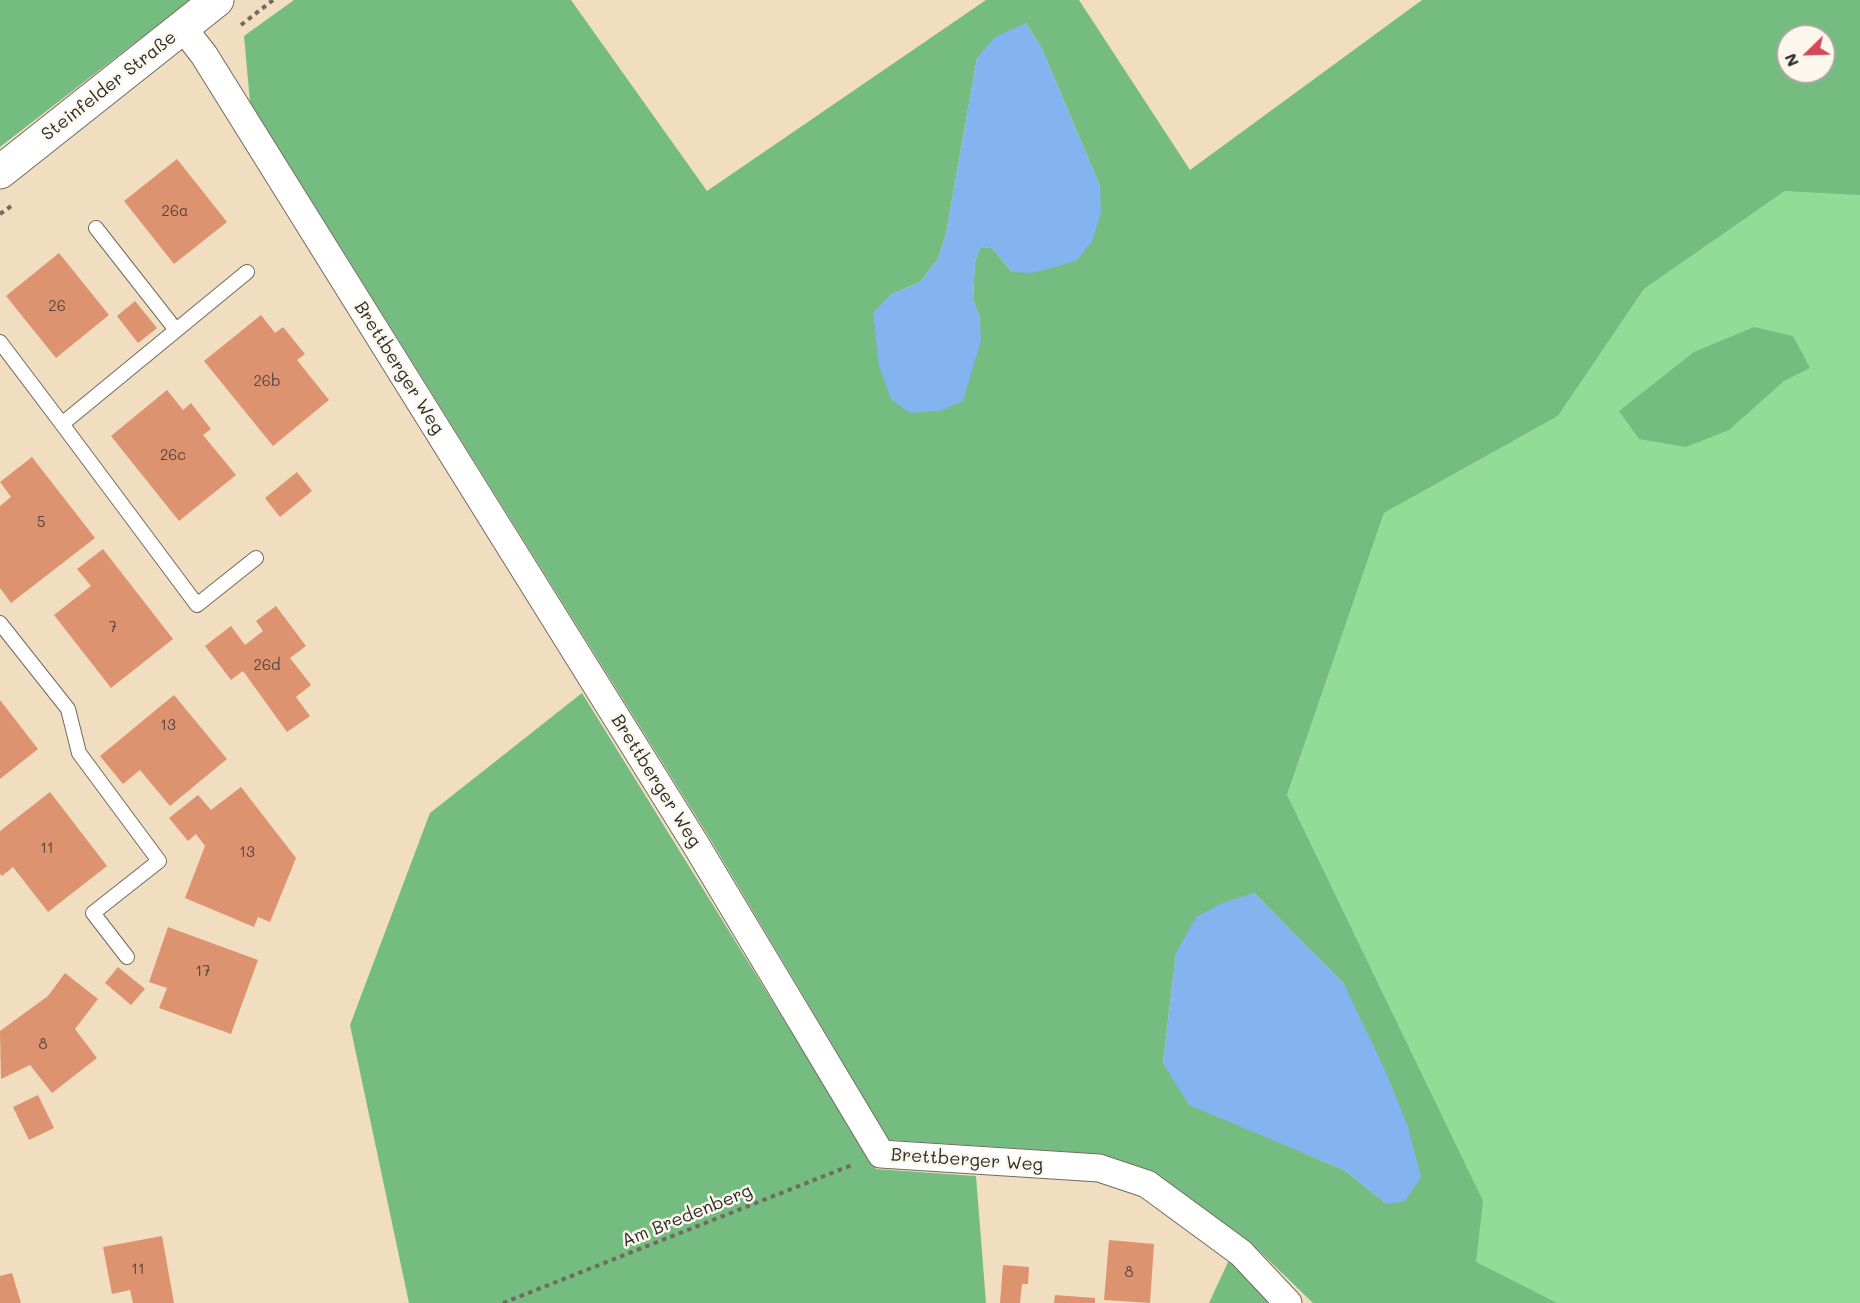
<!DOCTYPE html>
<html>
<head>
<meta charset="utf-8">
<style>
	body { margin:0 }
	#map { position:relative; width:1860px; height:1303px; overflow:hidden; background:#f1dec0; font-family:Mali,sans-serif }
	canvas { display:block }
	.north { position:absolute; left:1776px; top:24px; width:60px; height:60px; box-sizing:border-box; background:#fbf7ec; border:2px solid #a8a59f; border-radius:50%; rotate:247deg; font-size:16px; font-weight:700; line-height:24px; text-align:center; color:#2b2b2b }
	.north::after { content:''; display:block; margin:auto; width:21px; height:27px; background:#d1495b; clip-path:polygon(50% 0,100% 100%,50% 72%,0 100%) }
</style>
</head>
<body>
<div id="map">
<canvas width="1860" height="1303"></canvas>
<div class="north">N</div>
</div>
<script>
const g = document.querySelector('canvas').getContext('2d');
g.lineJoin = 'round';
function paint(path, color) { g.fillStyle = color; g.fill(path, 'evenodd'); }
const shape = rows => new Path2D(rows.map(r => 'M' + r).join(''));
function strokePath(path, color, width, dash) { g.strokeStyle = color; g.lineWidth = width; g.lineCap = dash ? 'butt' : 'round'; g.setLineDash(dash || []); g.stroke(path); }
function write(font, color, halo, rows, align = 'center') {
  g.font = font + ' Mali,sans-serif'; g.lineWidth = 5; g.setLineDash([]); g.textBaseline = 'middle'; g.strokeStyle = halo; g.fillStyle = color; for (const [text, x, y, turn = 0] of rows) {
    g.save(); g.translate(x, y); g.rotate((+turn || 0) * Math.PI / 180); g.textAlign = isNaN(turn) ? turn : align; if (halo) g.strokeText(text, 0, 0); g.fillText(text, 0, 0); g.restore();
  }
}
const green = shape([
	[1860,146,1860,1303,1426,1303,1476,1263,1287,795,1384,513,1558,416,1644,289,1785,191]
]);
const forest = shape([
	[0,0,190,0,0,147],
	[294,0,571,0,707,191,986,0,1079,0,1190,170,1422,0,1860,0,1860,195,1785,191,1644,289,1558,416,1384,513,1287,795,1483,1201,1476,1262,1557,1303,1313,1303,1250,1242,1153,1171,1102,1154,889,1140,709,837,250,102,244,36],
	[1026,23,1042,49,1100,186,1012,272,991,247,980,248,975,262,973,300,980,317,890,295,920,282,938,259,946,234,977,58],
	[1788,36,1824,36,1824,72,1788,72],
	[1254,893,1344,984,1387,1204,1344,1170,1306,1154,1163,1063,1176,953],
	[1754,327,1793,336,1810,368,1784,381,1729,430,1686,447,1639,439,1619,411,1694,352],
	[582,693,876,1169,976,1176,986,1303,409,1303,350,1025,430,813],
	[1229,1260,1270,1303,1209,1303]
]);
const water = shape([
	[1026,23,1042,49,1100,186,1101,213,1092,241,1076,261,1033,273,1012,272,991,247,980,248,975,262,973,300,980,317,981,340,963,401,940,411,910,413,891,399,879,366,873,313,890,295,920,282,938,259,946,234,977,58,995,37],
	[1254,893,1344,984,1386,1072,1408,1127,1421,1177,1405,1201,1387,1204,1344,1170,1189,1105,1163,1063,1176,953,1196,917,1222,903]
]);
const building = shape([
	[177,159,227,222,174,264,124,201],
	[59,253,109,315,56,358,6,296],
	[135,301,157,328,138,343,117,316],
	[261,315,275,333,283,327,305,354,297,360,329,400,273,446,204,361],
	[167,390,183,410,191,403,211,429,203,435,236,475,179,521,111,436],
	[32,457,95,538,11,603,0,588,0,506,11,497,0,482],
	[297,472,312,491,280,517,265,498],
	[103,549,173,639,111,688,54,615,91,586,77,569],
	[276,606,306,646,290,658,311,685,296,697,310,716,287,732,243,671,231,680,205,646,231,626,245,645,263,631,256,621],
	[174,695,227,759,170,806,140,770,123,784,100,756],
	[0,700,38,749,0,779],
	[241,787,296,858,270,922,258,917,254,927,185,898,205,846,196,834,188,841,169,818,198,795,211,810],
	[50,792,107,866,48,912,13,867,2,876,0,874,0,831],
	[168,927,258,960,231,1034,159,1008,167,988,149,982],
	[118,967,145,989,131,1005,105,983],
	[65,973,98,999,75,1029,97,1058,52,1093,30,1065,1,1079,0,1031,48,996],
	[38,1095,54,1128,29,1140,13,1107],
	[162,1236,174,1303,133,1303,130,1290,112,1294,103,1247],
	[1109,1240,1154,1244,1150,1303,1104,1300],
	[1003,1265,1029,1267,1028,1284,1022,1284,1020,1303,1000,1303],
	[12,1273,21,1303,0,1303,0,1276],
	[1055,1295,1095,1298,1095,1303,1054,1303]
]);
const path = shape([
	[241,25,273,0],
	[0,214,14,204],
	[503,1303,852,1165]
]);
const service = shape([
	[96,228,176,330],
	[0,342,62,424,247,272],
	[62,424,197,605,256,558],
	[0,623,68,709,79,753,159,861,93,913,127,957]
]);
const minor = shape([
	[183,28,204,55,696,845,881,1154,1099,1168,1147,1184,1241,1253,1288,1303]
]);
const tertiary = shape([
	[0,172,217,0]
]);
const numberNames = [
	["26a",175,211],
	["26",57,306],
	["26b",267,381],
	["26c",173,455],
	["5",41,522],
	["7",113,627],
	["26d",267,665],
	["13",168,725],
	["11",47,848],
	["13",247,852],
	["17",203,971],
	["8",43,1044],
	["11",138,1269],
	["8",1129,1272]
];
const streetNames = [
	["Steinfelder Straße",109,86,-38],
	["Brettberger Weg",399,368,58],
	["Brettberger Weg",656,781,58],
	["Brettberger Weg",967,1160,4],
	["Am Bredenberg",687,1216,-22]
];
paint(green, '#92dc97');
paint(forest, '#75bc80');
paint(water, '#83b4ef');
paint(building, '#dd9370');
strokePath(service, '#706a5f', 16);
strokePath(minor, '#706a5f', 29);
strokePath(tertiary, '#706a5f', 35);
strokePath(path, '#706a5f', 4, [4.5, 4.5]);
strokePath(service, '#fff', 14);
strokePath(minor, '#fff', 27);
strokePath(tertiary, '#fff', 33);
write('15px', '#58453c', null, numberNames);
write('18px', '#2b2b2b', '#fbf7ec', streetNames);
</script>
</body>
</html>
